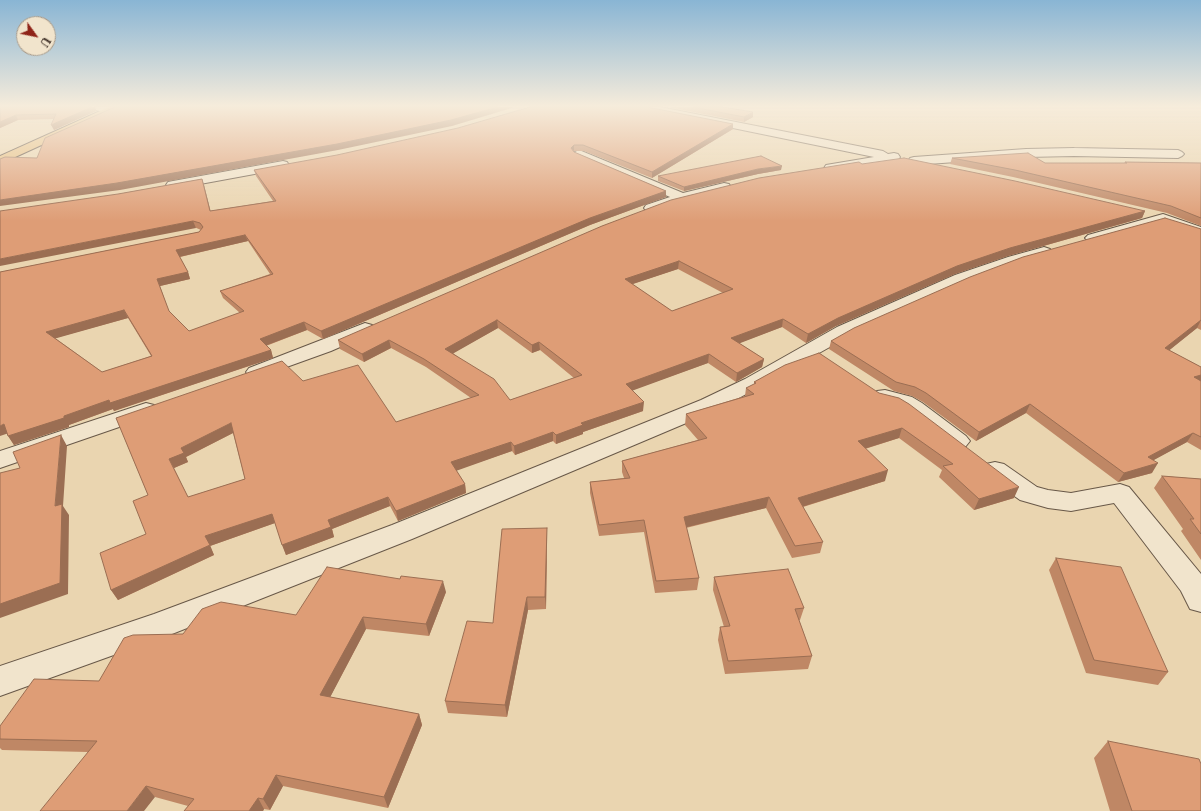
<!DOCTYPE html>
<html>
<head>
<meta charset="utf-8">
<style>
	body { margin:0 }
	#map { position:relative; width:1201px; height:811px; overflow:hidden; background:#ead5b0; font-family:"Libre Caslon Text",serif }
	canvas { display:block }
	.north { position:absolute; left:16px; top:16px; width:40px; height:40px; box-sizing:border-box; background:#f1e4cc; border:1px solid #a99b8a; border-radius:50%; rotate:123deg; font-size:11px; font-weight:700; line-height:16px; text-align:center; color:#3d2e26 }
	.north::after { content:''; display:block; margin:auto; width:14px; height:18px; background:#8f2418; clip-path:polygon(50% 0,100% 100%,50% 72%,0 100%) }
</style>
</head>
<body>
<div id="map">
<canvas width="1201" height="811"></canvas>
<div class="north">U</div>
</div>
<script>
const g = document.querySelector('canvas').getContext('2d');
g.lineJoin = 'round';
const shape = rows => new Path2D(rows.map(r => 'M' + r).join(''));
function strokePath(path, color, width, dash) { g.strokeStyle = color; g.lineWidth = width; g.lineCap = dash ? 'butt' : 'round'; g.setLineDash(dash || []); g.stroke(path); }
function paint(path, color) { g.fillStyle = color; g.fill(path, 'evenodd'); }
const minor = shape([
	[95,107,141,107,136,110,99,111,96,110,95,107],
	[640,107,660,107,883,151,888,154,894,153,898,154,900,157,898,160,894,161,830,172,826,171,824,168,826,165,874,157,645,110,640,107],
	[1074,148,1178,150,1182,152,1184,154,1182,156,1178,158,1074,156,1026,157,914,165,910,164,908,161,910,158,914,157,1026,149,1074,148],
	[579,150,683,193,724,183,729,184,731,187,729,190,686,200,651,212,646,211,644,208,646,205,670,197,575,156,573,154,575,152,579,150],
	[283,161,287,162,289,165,287,168,173,189,168,188,166,185,168,182,173,181,283,161],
	[1163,214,1201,227,1201,236,1162,223,1093,243,1088,241,1085,238,1088,235,1163,214],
	[1044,247,1050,249,1052,252,1050,255,1020,263,967,283,851,335,759,387,717,410,412,539,172,634,0,696,0,666,154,614,392,525,701,400,745,379,837,327,955,275,1008,257,1044,247],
	[365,323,372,325,374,329,372,333,331,351,256,378,249,376,246,372,249,368,365,323],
	[885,390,912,397,922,403,966,436,970,441,966,446,958,449,950,446,906,413,896,407,877,401,874,396,877,391,885,390],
	[146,403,154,405,157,410,154,415,0,468,0,451,146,403],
	[995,462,1004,464,1037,487,1048,490,1071,493,1120,484,1129,487,1201,574,1201,612,1190,609,1181,591,1114,503,1071,511,1048,508,1020,500,986,476,983,470,986,464,995,462]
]);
const major = shape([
	[109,107,122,107,120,109,0,164,0,156,109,107]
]);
const wall = shape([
	[0,107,94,107,96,111,54,130,54,119,18,120,0,128],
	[668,107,723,107,753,117,744,122],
	[733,124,733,129,652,178,584,151,574,151,574,152,666,191,666,197,590,225,323,339,307,330,266,346,271,350,273,358,114,411,113,409,69,425,69,427,14,445,7,434,0,272,199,232,201,230,118,194,202,179,210,211,273,201,256,176,254,170],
	[248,241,270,274,220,291,223,298,240,313,189,331,169,312,160,286,190,279,188,272,180,257],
	[128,318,151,356,102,372,55,338],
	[952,158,1045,163,1124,163,1125,162,1201,163,1201,226,1167,213,1013,177,950,164],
	[862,164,1145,211,1142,218,1008,256,955,274,836,326,806,343,782,327,739,343,764,359,762,367,736,382,708,363,632,390,643,411,583,432,583,434,556,444,553,441,515,455,512,451,456,470,465,484,466,493,398,521,390,506,332,529,334,537,286,555,275,523,210,546,214,555,118,600,111,590,146,534,148,495,116,418,303,381,396,422,471,398,426,367,391,348,364,362,340,349,338,340],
	[678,269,723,293,672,311,632,284],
	[498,328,532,353,540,350,574,378,510,400,453,353],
	[233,433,245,479,188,497,174,468,188,462,186,457],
	[781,170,758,174,684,191,658,181,658,176],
	[1201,229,1201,330,1197,328,1169,350,1201,367,1201,450,1187,442,1153,460,1152,473,1118,482,1026,413,976,441,923,402,912,396,894,391,829,349,831,341],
	[819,353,1014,498,974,510,939,477,942,470,899,438,865,449,885,481,803,507,823,542,820,553,792,558,766,508,686,528,699,578,697,590,655,593,644,532,599,536,590,493,590,482,624,478,622,472,622,461,698,440,685,425,686,414,745,396,746,388,754,385,754,382],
	[1162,476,1201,479,1201,560,1181,531,1183,529,1154,488],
	[547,528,547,540,546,609,528,610,507,717,448,713,445,701,493,623],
	[1056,558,1168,672,1158,685,1086,673,1049,570],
	[714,577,804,608,800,620,799,620,812,656,808,669,725,674,718,640,720,627,724,627,713,590],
	[446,592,429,636,366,629,330,697,419,714,422,725,388,808,283,786,270,810,264,809,263,811,184,811,188,806,155,797,88,752,2,750,0,748,0,726,99,681,183,634,296,615],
	[1108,741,1201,811,1110,811,1094,758]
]);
const shadedWall = shape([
	[92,107,94,107,96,111,54,130,51,125],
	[498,107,515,107,452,126,338,150,120,190,0,206,0,200],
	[753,112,753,117,744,122,744,117],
	[16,115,18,120,0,128,0,122],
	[733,124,733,129,652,178,652,172],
	[574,145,574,151,571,148],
	[782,166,781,170,758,174,684,191,684,187,758,169],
	[202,179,204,185,212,217,210,211],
	[666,191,666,197,590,225,323,339,321,331,590,218],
	[1145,211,1142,218,1008,256,955,274,836,326,806,343,808,334,838,318,957,266,1010,248],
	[193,221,196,228,0,266,0,259],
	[245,235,248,241,179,257,176,250],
	[679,261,678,269,624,287,625,279],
	[188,272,190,279,160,286,157,279],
	[124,310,128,318,50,340,46,332],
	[783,319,782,327,730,347,731,338],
	[497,320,498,328,447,357,445,349],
	[1201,320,1197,328,1161,357,1165,348],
	[304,322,307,330,262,347,260,339],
	[389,340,391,348,364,362,362,354],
	[539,342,540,350,532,353,532,345],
	[271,350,273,358,114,411,113,409,69,425,69,427,14,445,8,436,109,400],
	[709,354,708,363,626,393,626,384],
	[764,359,762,367,736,382,737,373],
	[1201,375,1201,382,1194,377],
	[644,402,643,411,583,432,583,434,556,444,556,435,581,423],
	[1030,404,1026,413,976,441,979,432],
	[231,423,235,432,186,457,188,462,174,468,169,459,181,448],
	[4,424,9,433,0,436,0,426],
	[902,428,899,438,854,452,858,441],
	[553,432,553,441,515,455,514,446],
	[1193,433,1187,442,1143,466,1148,457],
	[61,435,67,446,63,506,69,515,68,594,0,618,0,604,55,506],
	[511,442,512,451,453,472,451,462],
	[1158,463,1152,473,1118,482,1124,473],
	[888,470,885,481,795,509,798,498],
	[465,484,466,493,398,521,396,511],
	[1019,487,1014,498,974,510,979,499],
	[388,497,390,506,332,529,334,537,286,555,282,545,328,520],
	[769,497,766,508,683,528,684,517],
	[272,514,275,523,210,546,205,536],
	[547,528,547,540,546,609,545,597],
	[210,545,214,555,118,600,111,590],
	[443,581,446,592,429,636,426,624],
	[527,597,528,610,507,717,505,705],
	[363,617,366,629,325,707,320,695],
	[419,714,422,725,388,808,384,797],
	[276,775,283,786,270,810,263,799],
	[146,786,155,797,144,811,127,811],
	[258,798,264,809,263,811,249,811]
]);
const building = shape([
	[0,107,92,107,51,125,56,114,16,115,0,122,0,107],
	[115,107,498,107,451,120,337,144,117,183,0,200,0,159,5,157,37,158,45,138,115,107],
	[530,107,647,107,733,124,652,172,583,145,574,145,571,148,574,152,666,191,590,218,321,331,304,322,260,339,271,350,110,403,109,400,64,416,64,418,8,436,4,424,0,426,0,272,199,232,203,227,200,223,193,221,0,259,0,211,118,194,202,179,210,211,276,201,254,170,337,155,458,128,530,107],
	[245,235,273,274,220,291,244,311,189,331,169,311,157,279,188,272,176,250,245,235],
	[124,310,152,356,102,372,46,332,124,310],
	[693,107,723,107,753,112,744,117,693,107],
	[1028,153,1045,163,1127,163,1125,162,1201,163,1201,218,1171,206,1015,170,952,158,1028,153],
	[761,156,782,166,758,169,684,187,658,176,761,156],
	[904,158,1015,181,1145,211,1010,248,957,266,838,318,808,334,783,319,731,338,764,359,737,373,709,354,626,384,644,402,581,423,583,425,556,435,553,432,514,446,511,442,451,462,465,484,396,511,388,497,328,520,331,527,282,545,272,514,205,536,210,545,111,590,100,553,146,534,133,501,148,495,116,418,282,361,303,381,358,365,396,422,479,395,424,359,389,340,362,354,338,340,602,226,671,200,759,178,859,162,862,164,904,158],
	[679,261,733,289,672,311,625,279,679,261],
	[497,320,532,345,539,342,582,375,510,400,494,379,445,349,497,320],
	[231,423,245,479,188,497,169,459,184,453,181,448,231,423],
	[1165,218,1201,229,1201,320,1165,348,1201,367,1201,375,1194,377,1201,381,1201,437,1193,433,1148,457,1158,463,1124,473,1030,404,979,432,926,393,915,387,896,382,831,341,854,328,970,277,1023,257,1165,218],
	[819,353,879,393,899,398,909,404,1019,487,979,499,943,466,953,464,902,428,858,441,888,470,798,498,823,542,795,546,769,497,684,517,699,578,656,581,644,520,599,525,590,482,630,478,622,461,707,438,686,414,754,394,746,388,756,383,754,382,785,365,819,353],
	[61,435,55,506,62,504,60,583,0,604,0,473,20,468,13,452,61,435],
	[1162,476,1201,479,1201,534,1190,519,1194,519,1162,476],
	[547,528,545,597,527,597,505,705,445,701,467,621,493,623,502,529,547,528],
	[1056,558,1121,567,1168,672,1094,660,1056,558],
	[327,567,400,579,401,576,443,581,426,624,363,617,320,695,419,714,384,797,276,775,263,799,258,798,249,811,184,811,194,799,146,786,127,811,40,811,97,741,0,739,0,726,34,679,99,681,124,638,133,635,183,634,202,609,221,602,296,615,327,567],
	[788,569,804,608,795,609,812,656,728,661,720,627,730,626,714,577,788,569],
	[1108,741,1199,759,1201,764,1201,811,1132,811,1108,741]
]);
strokePath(minor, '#685848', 2);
strokePath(major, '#3d2e26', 2);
paint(minor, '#f1e4cc');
paint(major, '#e5ba78');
paint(wall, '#bf8765');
paint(shadedWall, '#9b6e53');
paint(building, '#de9d76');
strokePath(building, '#9b6e53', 1);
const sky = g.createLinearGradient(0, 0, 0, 221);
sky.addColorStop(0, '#89b5d4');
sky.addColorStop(0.48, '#f6ecdb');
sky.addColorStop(1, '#f6ecdb00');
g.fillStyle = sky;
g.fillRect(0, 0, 1201, 221);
</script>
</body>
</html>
